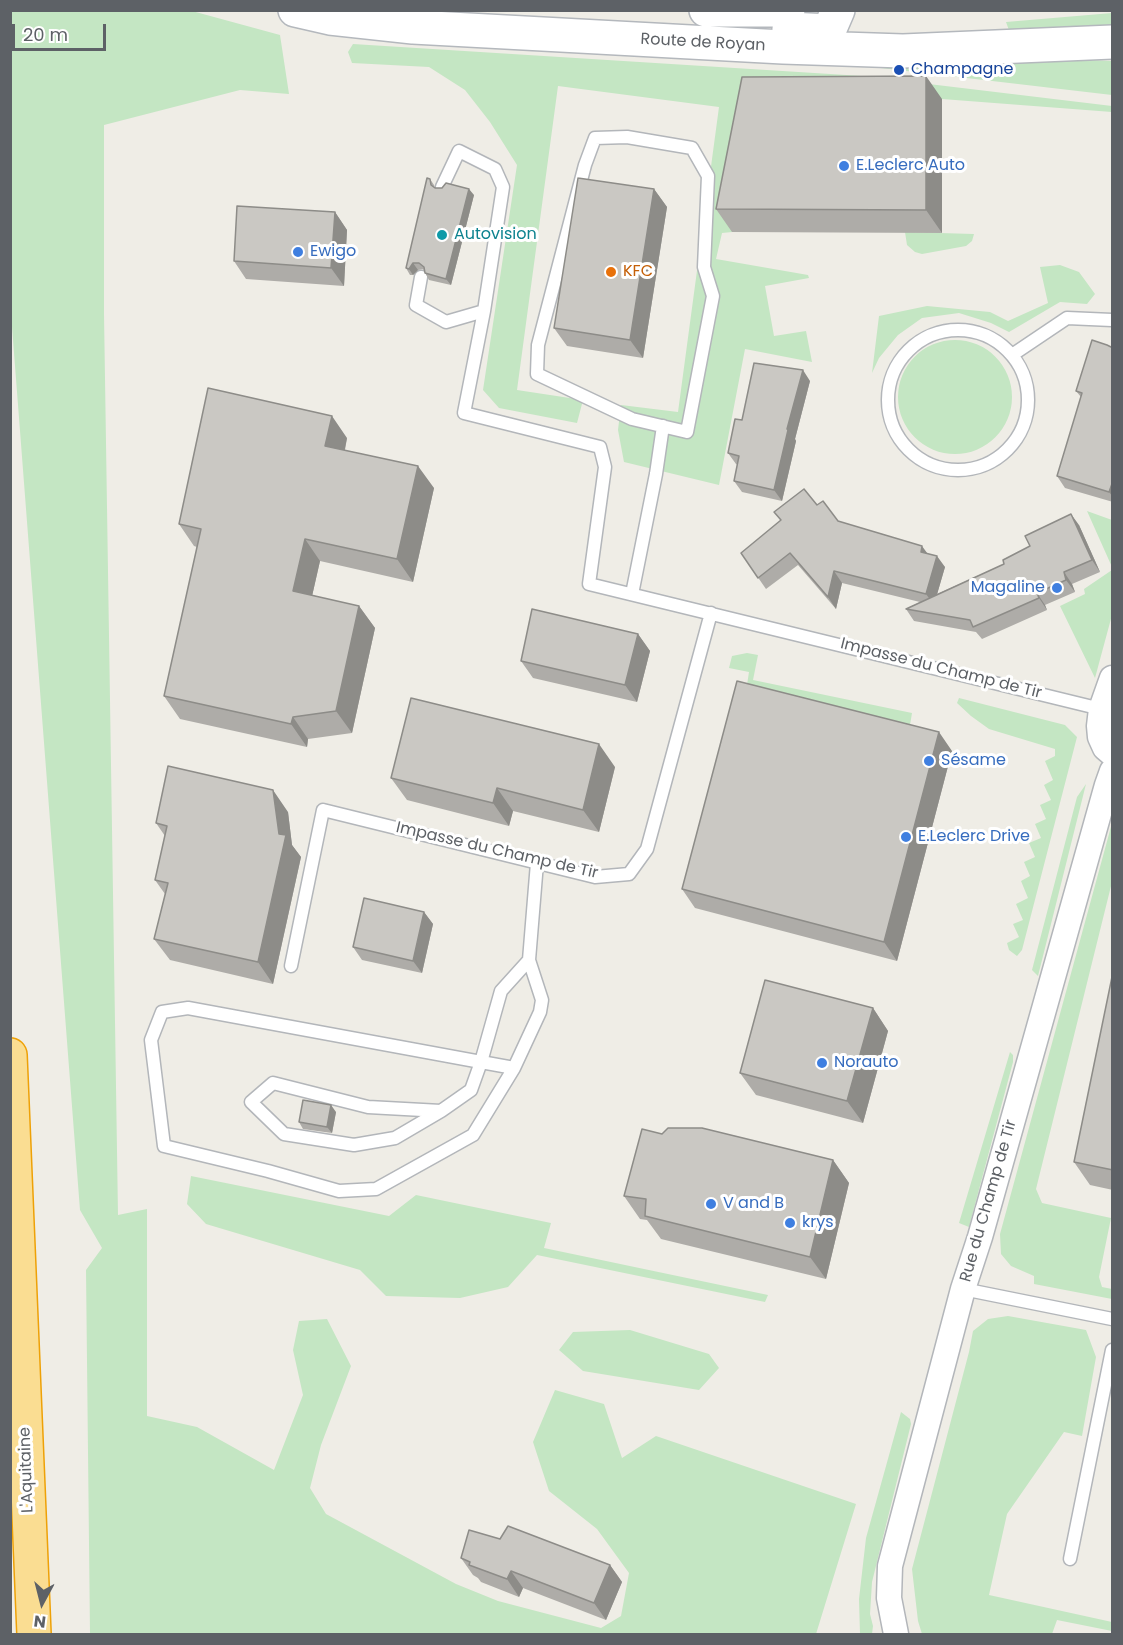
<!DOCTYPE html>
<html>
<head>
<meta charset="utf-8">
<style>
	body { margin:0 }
	#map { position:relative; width:1123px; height:1645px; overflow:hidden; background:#efede6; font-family:Poppins,sans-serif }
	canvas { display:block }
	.frame { position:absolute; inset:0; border:12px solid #5d6166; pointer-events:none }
	.north { position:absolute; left:12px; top:1573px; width:60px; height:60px; -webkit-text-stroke:4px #fff; paint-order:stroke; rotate:187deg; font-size:16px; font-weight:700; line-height:24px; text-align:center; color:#5d6166 }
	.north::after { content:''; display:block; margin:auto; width:21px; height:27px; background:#5d6166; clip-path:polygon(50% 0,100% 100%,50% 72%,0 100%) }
	.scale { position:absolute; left:12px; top:24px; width:94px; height:27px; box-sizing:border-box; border:3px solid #5d6166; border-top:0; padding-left:8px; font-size:18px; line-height:21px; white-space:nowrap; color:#5d6166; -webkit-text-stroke:4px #fff; paint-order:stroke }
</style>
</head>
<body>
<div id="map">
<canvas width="1123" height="1645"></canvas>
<div class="frame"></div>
<div class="north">N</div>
<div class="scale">20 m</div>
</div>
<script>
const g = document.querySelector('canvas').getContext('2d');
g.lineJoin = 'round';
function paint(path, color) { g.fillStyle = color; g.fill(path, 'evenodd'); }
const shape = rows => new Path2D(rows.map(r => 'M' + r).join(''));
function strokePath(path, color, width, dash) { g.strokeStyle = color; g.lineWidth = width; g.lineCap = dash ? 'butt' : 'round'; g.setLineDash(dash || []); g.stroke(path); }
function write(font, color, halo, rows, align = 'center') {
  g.font = font + ' Poppins,sans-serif'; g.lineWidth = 6; g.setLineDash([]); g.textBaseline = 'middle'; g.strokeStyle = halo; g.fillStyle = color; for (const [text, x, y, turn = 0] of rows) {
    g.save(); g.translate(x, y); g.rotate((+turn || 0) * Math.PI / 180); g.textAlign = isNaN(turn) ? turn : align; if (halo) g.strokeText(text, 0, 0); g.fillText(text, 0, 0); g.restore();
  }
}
const green = shape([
	[10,11,192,11,280,35,289,94,240,90,104,125,104,314,118,1215,147,1209,147,1416,197,1427,274,1470,303,1395,293,1350,299,1321,327,1319,351,1366,321,1445,310,1488,326,1514,456,1584,498,1601,601,1628,621,1616,629,1573,597,1529,549,1491,533,1442,555,1390,604,1404,622,1458,656,1436,856,1504,816,1634,90,1634,86,1270,102,1248,80,1210,11,314],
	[1112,13,1112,27,1010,33,1006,22],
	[353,44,862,76,1112,106,1112,112,942,99,758,100,732,232,722,233,716,259,808,275,809,278,765,286,774,336,806,331,812,362,745,349,719,485,624,462,618,430,621,405,678,412,719,107,558,86,517,390,583,400,577,423,499,408,483,390,517,165,490,122,465,90,429,67,352,63,348,52],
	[1019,57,1112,61,1112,95,881,68,881,63],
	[905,232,974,234,972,241,966,246,922,254,915,252,907,245],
	[1060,265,1079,272,1095,294,1087,304,1060,302,1009,332,991,323,959,313,922,318,898,335,879,358,872,373,879,316,927,306,990,312,1008,321,1048,303,1040,267],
	'898 397a57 57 0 1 1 114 0a57 57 0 1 1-114 0Z',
	[1087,511,1112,520,1112,567],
	[1112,570,1112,615,1095,678,1060,606,1085,594,1084,589],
	[747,653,758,655,753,680,912,713,908,737,745,698,749,672,729,668,732,656],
	[959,698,1065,725,1077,737,1022,950,1017,956,1009,950,1007,943,1019,937,1013,924,1023,920,1016,904,1028,898,1021,881,1030,876,1024,862,1035,857,1029,843,1041,838,1035,824,1046,819,1040,805,1051,800,1044,785,1053,780,1045,761,1055,756,1055,749,989,729,971,716,957,703],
	[1086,784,1038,976,1032,970,1077,797],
	[1112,823,1112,882,1036,1189,1042,1203,1111,1218,1099,1277,1102,1287,1112,1289,1112,1299,1034,1284,1034,1276,1011,1266,1001,1254,1000,1234],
	[1010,1052,1013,1055,1013,1062,969,1227,959,1223],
	[191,1176,389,1216,416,1195,551,1223,544,1248,768,1295,765,1302,537,1255,508,1287,460,1298,386,1296,360,1270,206,1224,187,1204],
	[1008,1316,1086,1330,1096,1357,1082,1436,1064,1432,1007,1514,989,1595,1112,1622,1112,1631,1057,1620,1052,1634,922,1634,918,1621,912,1569,969,1352,973,1331,988,1319],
	[630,1330,709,1354,719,1368,699,1390,583,1371,559,1350,573,1332],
	[901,1412,910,1419,911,1424,872,1582,870,1614,873,1626,872,1634,860,1634,859,1599,866,1538]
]);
const service = shape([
	[627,137,692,148,708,176,704,267,713,296,687,432,632,419,537,374,538,345,585,165,595,138,627,137],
	[421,277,416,305,446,322,484,311,503,187,495,169,459,151,442,187],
	[484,311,464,413,600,447,605,467,589,584,1101,709],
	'888 400a70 70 0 1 1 140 0a70 70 0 1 1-140 0Z',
	[1012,355,1067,318,1112,320],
	[632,594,656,474,663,426],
	[529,960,501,991,481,1062,188,1008,162,1012,151,1040,164,1146,268,1171,339,1191,376,1189,473,1135,514,1068,540,1012,542,1000,529,960,537,863],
	[291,966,323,810,595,877,629,874,647,849,711,613],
	[441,1111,395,1138,354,1145,284,1134,251,1102,273,1083,368,1107,441,1111,471,1090,481,1062,514,1068],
	[963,1289,1112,1319],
	[1070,1559,1112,1350]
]);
const minor = shape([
	[1112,678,1101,709,1099,726,1100,737,1105,748,1112,754],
	[896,1634,889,1598,890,1566,963,1289,980,1237,1107,785,1112,771]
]);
const secondary = shape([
	[295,10,330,18,413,27,783,47,903,51,1112,42],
	[706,10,788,10],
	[789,29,829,31,838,10]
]);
const motorway = shape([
	[10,1055,34,1634]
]);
const wall = shape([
	[942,99,942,233,732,232,716,209],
	[430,179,434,185,435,188,474,195,451,285,429,280,423,269,418,270,413,275,410,275,406,268],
	[654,189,667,207,643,358,567,346,554,328],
	[335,212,347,230,344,286,246,279,234,261],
	[1113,348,1113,502,1065,488,1057,476,1081,397,1076,391],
	[810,381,795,439,796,441,782,501,742,492,734,481,738,465,736,464,728,453,742,420],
	[347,438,345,450,434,488,413,582,320,561,312,596,359,606,375,628,352,733,308,739,307,747,180,719,164,696,197,547,194,546,179,524],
	[817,505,838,521,928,554,945,567,937,594,1004,564,1079,525,1100,572,1072,584,1075,592,1045,605,1047,610,982,639,976,632,914,621,906,609,920,602,842,583,836,609,798,565,766,589,741,553,781,521,774,512],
	[638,634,650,651,637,702,533,678,521,661],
	[952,751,897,961,695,908,682,889],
	[615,767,599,832,513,811,509,826,407,800,391,778],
	[288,812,292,845,301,857,273,984,170,960,154,939,165,894,155,880,165,836,156,823],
	[424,912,433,924,422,973,362,960,353,947],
	[1113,972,1113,1190,1090,1185,1074,1162],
	[873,1008,888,1031,863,1123,756,1095,740,1073],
	[336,1112,332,1133,303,1129,299,1122],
	[662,1134,833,1160,849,1183,826,1279,661,1239,647,1220,640,1219,624,1196],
	[500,1539,610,1565,622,1582,606,1620,523,1588,519,1597,481,1582,478,1578,473,1575,461,1558]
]);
const shadedWall = shape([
	[926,76,942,99,942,233,926,210],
	[469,189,474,195,451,285,446,279],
	[654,189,667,207,643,358,630,340],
	[335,212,347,230,344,286,331,268],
	[413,263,418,270,413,275,409,269],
	[803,370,810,381,795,439,796,441,782,501,774,490,787,429],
	[332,416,347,438,341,468,325,446],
	[418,466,434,488,413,582,397,559],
	[1113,481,1113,497,1109,492],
	[1071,514,1079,525,1100,572,1092,560],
	[305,539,320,561,308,614,293,591],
	[922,546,930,557,921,552],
	[937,556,945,567,934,605,926,594],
	[834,571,842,583,836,609,828,597],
	[1064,572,1072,584,1075,592,1066,580],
	[1037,593,1045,605,1047,610,1039,598],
	[359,606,375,628,352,733,336,711],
	[638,634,650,651,637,702,625,685],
	[293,717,308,739,307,747,291,724],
	[939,732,952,751,897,961,884,942],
	[599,744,615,767,599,832,583,810],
	[497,788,513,811,509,826,493,803],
	[273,790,288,812,292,845,301,857,273,984,258,962,279,834],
	[424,912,433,924,422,973,413,961],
	[873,1008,888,1031,863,1123,847,1101],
	[331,1105,336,1112,332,1133,327,1127],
	[833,1160,849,1183,826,1279,810,1257],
	[610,1565,622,1582,606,1620,594,1603],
	[511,1571,523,1588,519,1597,507,1579]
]);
const building = shape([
	[926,76,926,210,716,209,742,77,926,76],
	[427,178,430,179,431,185,435,188,442,188,446,183,469,189,446,279,425,273,424,267,419,263,413,263,409,269,406,268,427,178],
	[578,178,654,189,630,340,554,328,578,178],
	[237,206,335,212,331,268,234,261,237,206],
	[1092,340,1107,345,1113,348,1113,481,1109,492,1057,476,1082,393,1076,391,1092,340],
	[754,363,803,370,787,429,788,430,774,490,734,481,739,456,728,453,735,419,742,420,754,363],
	[208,388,332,416,325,446,418,466,397,559,305,539,293,591,359,606,336,711,293,717,291,724,164,696,201,529,179,524,208,388],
	[804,489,817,505,823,501,838,521,922,546,921,552,937,556,926,594,834,571,828,597,790,553,758,578,741,553,781,520,774,512,804,489],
	[1071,514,1092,560,1064,572,1066,580,1037,593,1039,598,973,627,970,620,906,609,1004,564,1003,560,1030,546,1025,536,1071,514],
	[532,609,638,634,625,685,521,661,532,609],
	[737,681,939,732,884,942,682,889,737,681],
	[411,698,599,744,583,810,497,788,493,803,391,778,411,698],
	[168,766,273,790,279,834,286,835,258,962,154,939,168,883,155,880,167,826,156,823,168,766],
	[364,898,424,912,413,961,353,947,364,898],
	[1113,972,1113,1170,1074,1162,1113,972],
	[765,980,873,1008,847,1101,740,1073,765,980],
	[303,1100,331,1105,327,1127,299,1122,303,1100],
	[668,1128,702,1128,833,1160,810,1257,645,1216,646,1199,624,1196,642,1129,662,1134,668,1128],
	[508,1526,610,1565,594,1603,511,1571,507,1579,469,1565,470,1562,461,1558,469,1530,500,1539,508,1526]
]);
const markers = [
	[899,70,6,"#1a4fb4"],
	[844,166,6,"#3f7fe0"],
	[442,235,6,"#0f9aa8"],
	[298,252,6,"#3f7fe0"],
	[611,272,6,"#e8710a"],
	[1057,588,6,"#3f7fe0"],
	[929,761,6,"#3f7fe0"],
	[906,837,6,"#3f7fe0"],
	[822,1063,6,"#3f7fe0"],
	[711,1204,6,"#3f7fe0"],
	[790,1223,6,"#3f7fe0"]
];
const streetNames = [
	["Route de Royan",703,43,3],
	["Impasse du Champ de Tir",941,669,14],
	["Impasse du Champ de Tir",497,851,13],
	["Rue du Champ de Tir",989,1201,-74],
	["L'Aquitaine",27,1470,-92]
];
const transitNames = [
	["Champagne",911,70]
];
const shopNames = [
	["E.Leclerc Auto",856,166],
	["Ewigo",310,252],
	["Magaline",1045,588,"right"],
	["Sésame",941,761],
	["E.Leclerc Drive",918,837],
	["Norauto",834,1063],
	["V and B",723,1204],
	["krys",802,1223]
];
const cultureNames = [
	["Autovision",454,235]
];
const foodNames = [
	["KFC",623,272]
];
paint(green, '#c4e6c3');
strokePath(service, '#b3b6ba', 15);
strokePath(minor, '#b3b6ba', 27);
strokePath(secondary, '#b4b8bd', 36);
strokePath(motorway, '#eea107', 36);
strokePath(service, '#fff', 12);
strokePath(minor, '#fff', 24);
strokePath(secondary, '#fff', 33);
strokePath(motorway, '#fadd92', 33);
paint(wall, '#aeaca8');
paint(shadedWall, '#8d8c88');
paint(building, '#cac8c3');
strokePath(building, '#8d8c88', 1.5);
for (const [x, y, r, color] of markers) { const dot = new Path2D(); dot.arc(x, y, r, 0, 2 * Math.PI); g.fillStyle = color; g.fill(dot); strokePath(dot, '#fff', 2); }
write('16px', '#5d6166', '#fff', streetNames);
write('16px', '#164399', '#fff', transitNames, 'left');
write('16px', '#366cbe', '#fff', shopNames, 'left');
write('16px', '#0d838f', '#fff', cultureNames, 'left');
write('16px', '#c56008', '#fff', foodNames, 'left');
</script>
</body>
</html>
